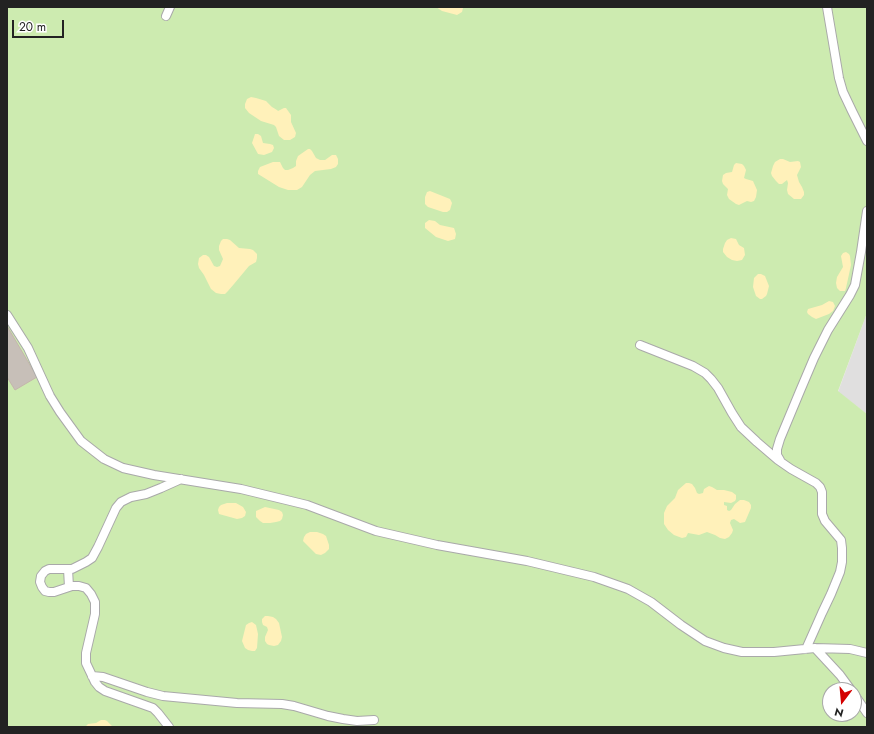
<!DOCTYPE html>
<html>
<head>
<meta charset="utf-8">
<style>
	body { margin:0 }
	#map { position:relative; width:874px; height:734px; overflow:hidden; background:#f2efe9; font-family:Jost,sans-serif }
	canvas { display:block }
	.frame { position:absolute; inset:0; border:8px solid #222; pointer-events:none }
	.north { position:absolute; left:822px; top:682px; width:40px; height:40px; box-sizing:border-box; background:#fff; border:1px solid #a7a7a7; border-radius:50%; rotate:196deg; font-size:11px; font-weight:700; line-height:16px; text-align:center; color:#222 }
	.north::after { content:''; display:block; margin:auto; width:14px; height:18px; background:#d40000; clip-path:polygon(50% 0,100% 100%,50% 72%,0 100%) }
	.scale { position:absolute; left:12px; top:20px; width:52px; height:18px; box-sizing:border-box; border:2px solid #222; border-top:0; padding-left:5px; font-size:12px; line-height:14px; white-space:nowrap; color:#222; -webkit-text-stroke:3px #fff; paint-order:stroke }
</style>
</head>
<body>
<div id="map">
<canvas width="874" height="734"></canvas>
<div class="frame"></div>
<div class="north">N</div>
<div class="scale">20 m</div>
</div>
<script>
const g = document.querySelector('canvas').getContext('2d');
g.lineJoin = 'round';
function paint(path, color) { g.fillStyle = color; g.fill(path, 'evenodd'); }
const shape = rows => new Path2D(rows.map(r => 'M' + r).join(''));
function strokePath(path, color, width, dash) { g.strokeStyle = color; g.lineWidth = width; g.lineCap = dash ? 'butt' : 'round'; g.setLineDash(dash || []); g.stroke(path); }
const residential = shape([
	[867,313,867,414,838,392]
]);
const grass = shape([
	[7,7,867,7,867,313,838,391,867,414,867,727,7,727],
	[830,690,854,690,854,714,830,714]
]);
const sand = shape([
	[436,7,463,7,463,8,462,12,457,15,442,11],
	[251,97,256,98,266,101,272,107,277,110,278,111,284,108,286,108,291,115,291,122,296,133,295,137,290,140,284,140,279,136,276,127,274,125,261,121,249,113,245,108,245,104,247,99],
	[255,134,258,134,261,136,263,143,270,144,273,145,274,148,272,152,264,155,258,154,252,143],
	[308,149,310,149,312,151,316,158,320,160,325,160,332,155,336,155,338,159,338,164,336,167,331,169,315,171,310,175,302,187,297,190,288,190,279,187,258,174,258,171,260,167,273,162,280,162,283,168,285,170,288,170,293,168,296,166,296,161,298,156],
	[780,159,783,159,790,162,798,161,800,162,801,167,797,175,799,182,802,187,804,192,804,195,801,199,794,199,788,194,787,190,788,183,787,180,782,184,779,184,776,181,772,176,771,173,773,166,775,162],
	[736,163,742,164,744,166,746,170,744,178,746,179,753,181,757,190,756,197,754,201,751,202,747,201,739,205,736,204,729,199,727,195,728,189,723,184,722,181,723,175,726,173,732,172,734,165],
	[430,191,450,199,452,203,450,210,447,212,443,212,428,207,425,204,425,197,427,192],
	[429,220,435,221,440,225,454,228,456,234,455,239,448,241,436,237,425,228,425,223],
	[731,238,736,239,739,245,744,248,745,255,742,260,737,261,732,260,727,257,723,252,723,249,725,243,727,240],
	[223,239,227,239,230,240,239,248,250,249,253,250,257,254,257,258,256,262,249,266,234,284,228,291,225,294,221,294,216,293,211,289,204,275,199,268,198,264,199,258,203,255,206,255,209,257,214,266,217,267,220,266,223,259,219,250,219,246,221,241],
	[846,252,849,254,850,256,851,265,846,288,845,291,840,291,837,288,836,283,837,277,843,267,841,256,843,253],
	[758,274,761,274,765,276,769,286,767,294,766,296,762,299,760,299,756,296,753,287,754,278],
	[829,301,833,302,835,306,833,311,829,314,816,319,812,317,808,314,807,312,808,309,822,305],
	[686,483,689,483,692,484,695,488,697,493,699,494,703,493,704,489,709,486,712,487,717,490,724,490,732,492,736,495,736,499,735,501,731,503,724,502,724,505,727,506,727,510,729,511,731,510,735,504,740,500,744,500,749,502,751,505,751,508,745,522,740,523,734,519,731,520,730,523,733,530,732,533,729,537,725,539,720,538,715,535,707,532,699,535,688,533,686,537,682,538,674,535,668,530,664,524,664,513,667,506,675,498,678,490],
	[227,503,236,503,243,507,246,512,245,516,242,518,237,519,219,514,218,510,219,507,221,505],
	[265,507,279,510,282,512,283,515,282,519,280,521,276,522,270,523,263,523,260,521,256,517,256,511],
	[310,532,317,532,323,534,326,536,329,545,329,549,325,553,321,555,316,554,303,541,304,537,306,534],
	[265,616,268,616,273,617,276,619,279,623,282,637,281,641,278,645,274,646,269,645,267,644,265,641,265,637,268,630,267,627,263,625,262,622,262,619],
	[252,622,256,625,258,634,257,648,255,651,252,651,248,650,245,648,242,641,246,625,249,623],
	[101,720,105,720,107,721,113,727,85,727,88,724,96,723]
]);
const building = shape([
	[7,326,37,377,15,390,7,377,7,326]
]);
const service = shape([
	[827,7,839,78,843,92,852,111,867,141],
	[166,16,170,7],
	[7,315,28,348,50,396,60,412,81,441,104,459,123,468,154,475,241,489,307,505,376,531,437,545,527,561,594,577,628,589,651,602,681,625,705,641,724,648,742,652,774,652,815,648],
	[640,345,693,366,705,373,711,379,718,388,732,413,741,427,757,442,778,460,791,469,816,483,820,487,822,492,822,514,825,521,841,540,842,548,842,562,840,572,831,594,822,613,806,649],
	[780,460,777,455,777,449,780,439,800,391,814,358,828,330,850,295,855,285,861,252,867,211],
	[68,569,69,587],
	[92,676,103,677,147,692,163,696,237,703,282,704,294,706,328,716,343,719,357,721,374,720],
	[851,690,840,675,815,648,850,649,867,653],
	[854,694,867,713],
	[169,727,158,713,153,708,105,691,99,687,95,682,86,663,86,653,95,614,95,602,91,594,86,588,79,586,72,586,54,592,49,592,45,591,42,587,40,582,41,576,45,571,49,569,72,569,86,562,92,558,98,547,116,508,121,502,131,497,146,494,161,488,181,479]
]);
paint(residential, '#e0dfdf');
paint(grass, '#cdebb0');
paint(sand, '#fff1ba');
paint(building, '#c7bfb8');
strokePath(building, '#c4b6ab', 1);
strokePath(service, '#a9a9a9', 10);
strokePath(service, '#fff', 8);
</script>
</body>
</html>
